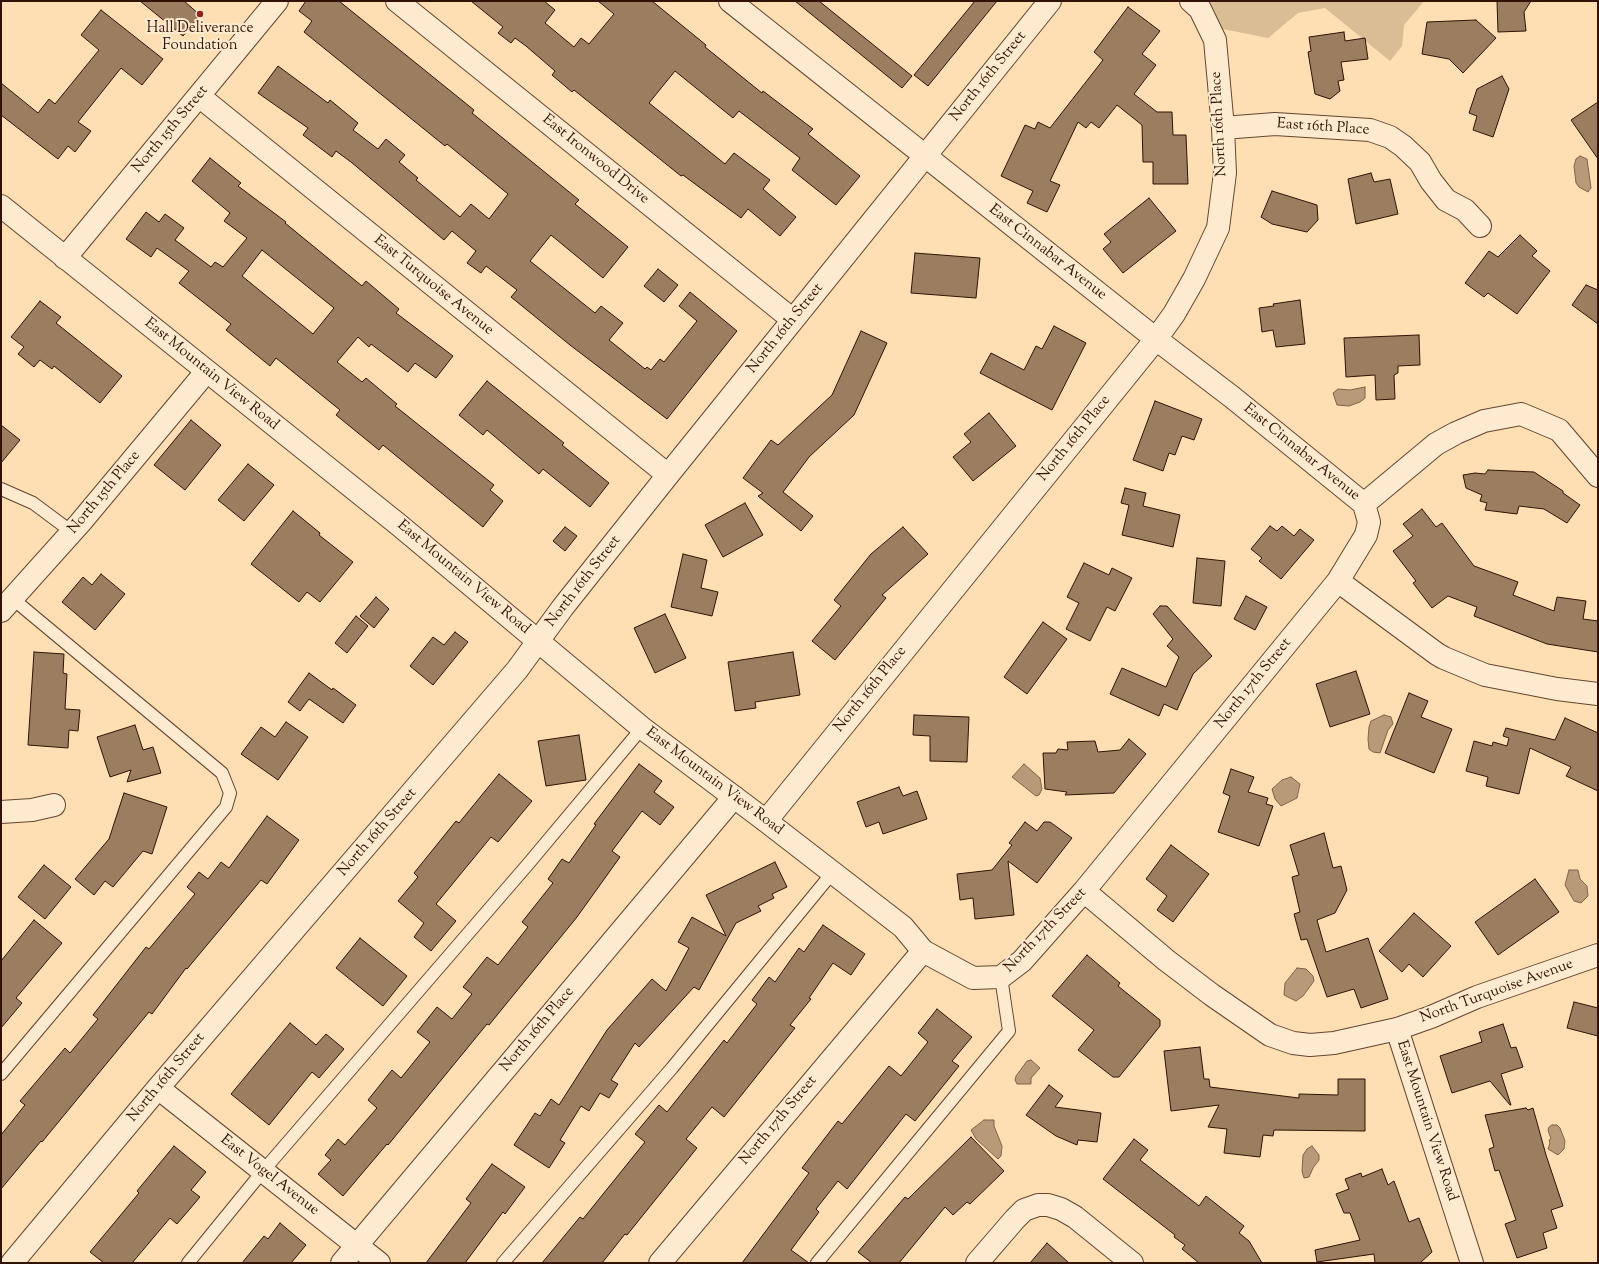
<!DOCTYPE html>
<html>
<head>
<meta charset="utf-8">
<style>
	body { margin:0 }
	#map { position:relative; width:1599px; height:1264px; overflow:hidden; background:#fddfb3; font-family:"Sorts Mill Goudy",serif }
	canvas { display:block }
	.frame { position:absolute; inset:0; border:2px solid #311205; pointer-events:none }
</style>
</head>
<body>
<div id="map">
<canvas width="1599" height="1264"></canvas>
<div class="frame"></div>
</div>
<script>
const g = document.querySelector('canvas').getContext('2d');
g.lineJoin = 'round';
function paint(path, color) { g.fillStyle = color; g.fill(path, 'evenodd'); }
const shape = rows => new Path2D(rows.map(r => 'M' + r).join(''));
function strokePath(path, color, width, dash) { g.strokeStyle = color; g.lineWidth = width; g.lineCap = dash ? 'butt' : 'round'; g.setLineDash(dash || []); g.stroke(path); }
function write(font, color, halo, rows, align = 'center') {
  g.font = font + ' "Sorts Mill Goudy",serif'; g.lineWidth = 4; g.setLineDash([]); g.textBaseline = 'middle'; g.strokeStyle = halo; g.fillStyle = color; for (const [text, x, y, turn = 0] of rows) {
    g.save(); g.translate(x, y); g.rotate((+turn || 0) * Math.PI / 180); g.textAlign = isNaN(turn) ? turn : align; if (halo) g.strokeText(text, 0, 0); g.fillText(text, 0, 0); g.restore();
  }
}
const green = shape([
	[1206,1,1424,1,1404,25,1402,46,1390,61,1325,8,1298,13,1268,38,1218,28]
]);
const water = shape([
	[1580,156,1587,159,1591,188,1588,192,1579,187,1576,183,1574,166,1576,159,1580,156],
	[1365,387,1365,398,1360,402,1349,406,1337,405,1333,393,1338,389,1350,390,1365,387],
	[1384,715,1391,717,1393,724,1388,730,1380,753,1373,752,1369,749,1368,739,1369,727,1371,721,1384,715],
	[1024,764,1040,778,1042,789,1039,795,1036,796,1012,777,1024,764],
	[1291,777,1300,784,1297,798,1281,806,1275,799,1272,789,1282,780,1291,777],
	[1569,870,1578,870,1580,879,1587,886,1588,896,1581,903,1574,901,1565,885,1569,870],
	[1297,968,1306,969,1313,976,1314,981,1303,996,1296,1001,1284,995,1285,983,1297,968],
	[1031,1060,1040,1068,1031,1078,1031,1084,1017,1084,1015,1080,1016,1076,1027,1061,1031,1060],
	[984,1120,994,1120,994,1126,1002,1146,1001,1156,998,1159,976,1139,971,1130,984,1120],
	[1552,1125,1557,1125,1560,1128,1565,1141,1564,1149,1558,1155,1548,1149,1550,1143,1549,1140,1551,1139,1548,1130,1549,1127,1552,1125],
	[1312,1146,1319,1155,1319,1160,1313,1168,1309,1177,1304,1178,1302,1171,1303,1155,1307,1149,1312,1146]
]);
const building = shape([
	[140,1,184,1,200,15,183,36,140,1],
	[306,1,339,1,474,110,472,113,579,200,575,204,628,247,603,278,551,235,530,261,595,313,601,306,623,323,609,340,645,369,647,367,651,370,660,359,664,362,697,321,679,306,690,292,737,331,667,419,570,345,511,297,517,290,486,266,481,273,467,263,476,251,452,231,444,240,351,162,336,151,332,157,303,135,308,128,258,93,278,66,328,103,330,100,358,123,353,130,378,149,386,139,405,155,399,162,418,178,416,180,460,217,471,204,489,219,508,194,447,144,445,146,304,32,312,21,299,11,306,1],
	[471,1,544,1,555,10,545,23,574,47,581,38,589,44,614,14,598,1,652,1,706,45,705,47,762,93,763,91,813,129,808,134,860,176,836,205,792,170,800,158,739,111,733,118,675,71,649,103,725,164,734,153,770,180,763,189,796,217,780,236,748,209,741,218,683,175,681,176,574,90,572,92,552,75,555,71,526,46,515,38,511,43,498,33,503,27,471,1],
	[795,1,819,1,912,76,902,88,795,1],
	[975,1,997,1,928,86,914,75,975,1],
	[1497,1,1531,1,1524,12,1526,31,1498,32,1497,1],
	[1128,7,1160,31,1142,54,1156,65,1134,94,1157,112,1172,112,1173,135,1186,135,1188,184,1153,184,1153,162,1143,162,1142,125,1117,105,1099,128,1091,122,1086,128,1078,122,1050,181,1060,185,1047,212,1027,203,1033,191,1001,176,1025,125,1035,129,1038,122,1050,128,1103,60,1094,52,1128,7],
	[101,10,163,59,142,85,121,68,78,122,91,131,75,152,68,146,58,159,1,115,1,83,38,113,49,99,55,104,99,50,81,35,101,10],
	[1476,20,1496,38,1463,73,1449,59,1422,54,1427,22,1476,20],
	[1344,32,1345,41,1365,38,1368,59,1341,62,1344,80,1338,81,1340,91,1330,99,1315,94,1308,52,1311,51,1309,37,1344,32],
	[1502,76,1509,89,1493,137,1473,130,1477,116,1469,113,1477,89,1502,76],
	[1598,102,1598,159,1571,120,1598,102],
	[210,158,241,183,238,186,286,222,285,223,362,286,366,281,399,309,396,313,453,356,436,378,415,363,408,372,371,344,369,347,358,337,337,362,362,382,366,378,397,404,395,406,494,485,490,490,503,501,483,527,383,445,379,450,336,415,340,410,276,358,270,366,226,330,231,324,179,283,189,271,157,248,151,257,126,239,146,212,159,222,165,214,184,228,175,240,211,267,215,262,223,267,247,238,224,221,230,213,192,181,210,158],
	[262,250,334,308,313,334,242,276,262,250],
	[1371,173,1374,182,1390,179,1398,214,1356,224,1348,179,1371,173],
	[1272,191,1317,205,1318,220,1307,232,1272,224,1261,217,1272,191],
	[1149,198,1176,231,1123,273,1103,249,1111,242,1104,234,1149,198],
	[1520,235,1537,251,1532,256,1550,271,1517,314,1488,293,1484,297,1465,283,1489,251,1498,257,1520,235],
	[915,253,980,258,976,298,911,293,915,253],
	[658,269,678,285,664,302,644,286,658,269],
	[1586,285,1598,290,1598,324,1572,305,1586,285],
	[1300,300,1305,344,1276,347,1273,330,1262,332,1259,308,1274,306,1273,304,1300,300],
	[40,301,61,317,56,323,122,376,100,403,54,366,52,369,40,360,34,367,18,354,24,347,11,337,40,301],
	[1054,326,1086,343,1052,410,980,373,991,353,1024,370,1036,346,1042,349,1054,326],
	[861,331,887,343,854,415,809,457,783,492,813,516,801,531,758,496,763,493,743,478,771,440,778,445,832,395,861,331],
	[1419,335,1420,365,1398,366,1398,373,1394,375,1395,399,1376,400,1375,375,1346,377,1344,338,1419,335],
	[487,381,564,443,562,445,609,483,590,507,543,469,539,474,487,430,483,435,459,415,487,381],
	[1155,401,1202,419,1194,440,1182,436,1175,455,1169,453,1163,471,1133,460,1155,401],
	[989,413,1016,446,973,481,953,457,971,442,964,434,989,413],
	[191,420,221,445,185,490,154,465,191,420],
	[1,425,20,440,1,463,1,425],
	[248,464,274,485,244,521,218,500,248,464],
	[1488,470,1534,472,1563,491,1563,493,1580,505,1567,523,1544,509,1519,506,1517,514,1485,510,1487,503,1480,501,1482,495,1466,488,1463,475,1475,473,1485,474,1488,470],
	[1125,488,1146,493,1143,506,1180,515,1173,547,1122,535,1129,505,1121,503,1125,488],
	[745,503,763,535,723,557,705,525,745,503],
	[1422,509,1436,527,1442,523,1474,566,1518,582,1513,595,1554,611,1557,597,1586,601,1583,619,1598,621,1598,652,1547,644,1474,616,1477,607,1448,596,1432,608,1413,583,1416,581,1393,551,1413,536,1403,524,1422,509],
	[293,511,320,533,319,535,353,562,320,602,307,592,299,602,251,564,293,511],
	[1270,526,1277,531,1282,526,1294,536,1300,529,1314,540,1281,579,1259,561,1262,558,1251,549,1270,526],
	[565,527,577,536,565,551,553,541,565,527],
	[903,527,928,554,882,595,886,598,835,660,812,641,841,606,834,600,871,554,903,527],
	[683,554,707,560,701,588,718,592,712,616,671,607,683,554],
	[1197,558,1225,561,1221,606,1193,603,1197,558],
	[1084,563,1109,575,1112,568,1132,578,1115,611,1107,607,1090,641,1066,629,1079,603,1067,597,1084,563],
	[101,574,125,594,95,630,62,602,83,577,92,585,101,574],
	[1246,596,1267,607,1255,630,1234,619,1246,596],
	[376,597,389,609,374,628,360,616,376,597],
	[1160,606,1167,606,1212,656,1193,674,1177,710,1164,704,1159,716,1110,694,1122,668,1166,687,1179,657,1167,646,1173,639,1153,614,1160,606],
	[665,614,686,658,655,673,634,628,665,614],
	[356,616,368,626,347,653,335,643,356,616],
	[1043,622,1067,639,1027,694,1004,677,1043,622],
	[455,632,468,642,433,685,410,666,433,637,444,645,455,632],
	[34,652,64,654,63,673,67,674,65,709,80,710,78,731,69,730,68,748,28,745,34,652],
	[793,652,800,695,755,702,756,708,735,711,728,662,793,652],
	[1356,671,1370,714,1330,727,1316,684,1356,671],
	[309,673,332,690,333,688,356,705,343,723,309,699,300,711,288,702,309,673],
	[1409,693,1428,701,1421,717,1452,729,1434,773,1385,753,1409,693],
	[914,715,969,717,967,762,930,761,930,736,913,735,914,715],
	[1565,718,1598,733,1598,791,1566,776,1571,767,1530,748,1519,794,1486,786,1488,777,1466,771,1474,741,1492,746,1493,742,1507,746,1509,738,1503,736,1506,728,1555,740,1565,718],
	[286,722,308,737,278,780,241,754,261,727,275,737,286,722],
	[135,725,143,750,153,747,161,773,127,782,131,770,110,777,97,737,135,725],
	[579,735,586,780,546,786,538,741,579,735],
	[1129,739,1146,754,1114,793,1065,795,1067,792,1045,789,1043,753,1056,753,1058,749,1068,750,1067,742,1095,741,1098,752,1120,750,1129,739],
	[639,764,662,781,654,792,674,807,660,825,642,811,612,851,620,857,577,917,489,1025,487,1024,388,1145,387,1144,343,1196,318,1174,331,1160,325,1155,338,1139,345,1145,377,1108,368,1100,392,1070,401,1078,430,1042,417,1032,437,1007,452,1019,472,994,463,987,487,957,498,965,528,927,522,922,553,883,548,879,562,859,569,863,596,825,594,824,639,764],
	[1231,769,1254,777,1248,792,1268,798,1266,804,1273,806,1259,846,1218,832,1230,796,1223,793,1231,769],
	[499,774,532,801,498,842,491,837,436,904,456,921,431,951,414,937,424,923,398,901,418,877,414,873,456,821,459,823,499,774],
	[899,787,903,796,917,791,927,819,883,834,879,822,866,827,857,802,899,787],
	[124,793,167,807,152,854,143,851,113,887,105,881,94,895,75,879,109,839,124,793],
	[267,816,299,840,267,884,261,880,222,927,187,969,186,968,152,1014,149,1012,42,1142,41,1141,1,1189,1,1135,25,1105,20,1101,65,1048,70,1053,98,1019,93,1015,146,947,149,949,195,894,187,887,199,872,208,879,221,862,229,868,267,816],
	[1025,822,1037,831,1044,822,1050,822,1072,838,1037,883,1008,861,1014,915,975,919,973,898,960,900,957,874,992,870,1012,845,1009,843,1025,822],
	[1324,833,1333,868,1341,866,1347,890,1335,913,1317,920,1326,952,1368,938,1388,999,1361,1008,1354,989,1327,997,1307,939,1301,940,1294,914,1300,912,1292,877,1299,875,1290,845,1324,833],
	[1171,845,1209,874,1173,922,1157,910,1167,896,1146,879,1171,845],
	[775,862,787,887,772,894,774,898,758,906,761,911,736,923,699,990,694,987,639,1047,635,1043,611,1080,618,1084,609,1098,600,1093,589,1111,581,1106,560,1140,565,1143,549,1168,514,1145,535,1113,540,1116,551,1099,559,1105,607,1030,652,979,666,991,689,948,678,942,692,917,726,936,706,895,775,862],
	[44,865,71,887,45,919,18,897,44,865],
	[1535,879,1559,912,1498,955,1475,922,1535,879],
	[1414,913,1451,946,1423,977,1409,964,1402,972,1379,951,1414,913],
	[34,920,62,943,16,998,22,1003,1,1028,1,961,34,920],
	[823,925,865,954,851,975,833,963,809,998,811,999,790,1025,795,1028,724,1117,712,1107,686,1139,697,1148,627,1235,625,1234,602,1263,542,1263,580,1217,583,1219,645,1142,635,1134,659,1105,667,1112,724,1040,727,1043,757,1004,752,1000,769,977,775,982,799,948,804,952,823,925],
	[360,938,407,976,383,1006,336,968,360,938],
	[1087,955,1120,983,1118,986,1160,1020,1160,1026,1119,1077,1113,1077,1078,1050,1094,1030,1052,996,1087,955],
	[1574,1002,1598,1008,1598,1036,1567,1028,1574,1002],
	[937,1009,972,1037,952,1061,959,1066,915,1121,906,1114,847,1189,838,1181,816,1209,819,1212,791,1250,809,1263,742,1263,809,1173,802,1168,838,1121,842,1124,889,1066,901,1076,928,1042,918,1033,937,1009],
	[290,1023,316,1045,326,1034,344,1049,319,1078,312,1072,269,1125,231,1094,290,1023],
	[1503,1024,1511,1048,1516,1047,1523,1067,1501,1074,1511,1105,1510,1105,1490,1081,1452,1093,1440,1056,1482,1042,1479,1032,1503,1024],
	[1200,1047,1204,1079,1209,1079,1210,1087,1299,1098,1299,1094,1338,1095,1338,1079,1365,1079,1365,1131,1274,1130,1273,1136,1263,1135,1260,1157,1224,1153,1227,1129,1208,1127,1219,1105,1171,1111,1164,1051,1200,1047],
	[1049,1085,1063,1096,1055,1107,1101,1113,1097,1142,1078,1140,1077,1145,1056,1136,1026,1115,1049,1085],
	[1526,1108,1528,1110,1533,1108,1546,1155,1563,1206,1551,1210,1557,1228,1543,1233,1547,1248,1517,1258,1505,1224,1516,1220,1499,1170,1495,1171,1489,1149,1494,1147,1485,1115,1526,1108],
	[971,1137,1004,1171,970,1204,967,1202,953,1215,945,1207,899,1263,872,1263,858,1252,905,1197,908,1199,971,1137],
	[1134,1139,1148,1150,1140,1160,1199,1206,1206,1196,1244,1226,1239,1233,1249,1241,1262,1263,1199,1263,1182,1249,1185,1245,1174,1237,1175,1235,1103,1179,1134,1139],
	[174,1146,206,1172,191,1190,200,1197,177,1224,170,1218,132,1263,104,1263,90,1252,139,1193,137,1191,174,1146],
	[492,1164,525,1187,505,1214,503,1212,465,1263,426,1263,471,1203,466,1199,492,1164],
	[1382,1169,1388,1185,1394,1181,1409,1222,1419,1218,1432,1252,1420,1263,1375,1263,1374,1254,1317,1262,1315,1250,1360,1240,1350,1213,1344,1213,1336,1194,1349,1189,1345,1179,1361,1173,1362,1177,1382,1169],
	[280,1223,306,1245,291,1263,242,1263,264,1236,268,1239,280,1223],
	[1047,1243,1069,1263,1030,1263,1047,1243]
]);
const service = shape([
	[1,489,33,503,72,532],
	[1,1074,226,807,230,793,222,773,13,599],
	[188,1263,263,1171,529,863,642,728],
	[503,1263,672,1068,833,872],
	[817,1263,1009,1031,1001,977]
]);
const minor = shape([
	[397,1,793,320],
	[199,96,668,475],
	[1223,128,1275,124,1370,130,1390,137,1403,146,1420,162,1431,181,1446,200,1465,210,1480,226],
	[65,258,277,1],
	[1364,504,1436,444,1456,433,1484,421,1521,414,1559,430,1598,476],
	[1338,581,1437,654,1444,658,1485,675,1557,689,1598,694],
	[1,611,80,523,206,372],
	[1,812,32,810,54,805],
	[766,821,1156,339,1174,314,1194,279,1218,228,1225,173,1223,128,1215,40,1200,9,1191,1],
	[1084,891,1166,960,1212,995,1270,1035,1293,1043,1310,1045,1334,1043,1397,1029,1431,1017,1477,997,1598,955],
	[1397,1029,1472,1263],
	[158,1088,379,1263],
	[12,1263,158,1088,517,670,563,607,668,475,1050,1],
	[342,1263,734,797],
	[660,1263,923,951,973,978,1001,977,1022,961,1084,891,1338,581,1366,535,1369,522,1364,504,1232,397,1156,339,730,1],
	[977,1263,1015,1219,1024,1210,1038,1205,1048,1205,1061,1209,1075,1217,1132,1263]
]);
const tertiary = shape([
	[1,206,399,525,642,728,766,821,903,927,923,951]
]);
const markers = [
	[200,14,4,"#8f2418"]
];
const poiNames = [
	["Hall Deliverance",200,29],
	["Foundation",200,46]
];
const streetNames = [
	["North 16th Street",989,77,-51],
	["North 16th Place",1220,124,-93],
	["East 16th Place",1323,128,4],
	["North 15th Street",171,130,-50],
	["East Ironwood Drive",595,160,39],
	["East Cinnabar Avenue",1047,253,38],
	["East Turquoise Avenue",433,286,39],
	["North 16th Street",786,329,-51],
	["East Mountain View Road",211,375,39],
	["North 16th Place",1075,439,-51],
	["East Cinnabar Avenue",1301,453,39],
	["North 15th Place",105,493,-50],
	["East Mountain View Road",463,578,40],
	["North 16th Street",584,582,-52],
	["North 17th Street",1254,684,-51],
	["North 16th Place",871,690,-51],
	["East Mountain View Road",714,782,37],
	["North 16th Street",378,833,-49],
	["North 17th Street",1046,931,-46],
	["North Turquoise Avenue",1497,992,-20],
	["North 16th Place",538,1030,-50],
	["North 16th Street",167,1078,-50],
	["North 17th Street",779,1121,-50],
	["East Mountain View Road",1426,1121,72],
	["East Vogel Avenue",269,1176,38]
];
paint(green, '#dabc95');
paint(water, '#b89978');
strokePath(water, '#82634a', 1);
paint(building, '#9b7d5f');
strokePath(building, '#311205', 1);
strokePath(service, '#644530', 14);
strokePath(minor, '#644530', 24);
strokePath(tertiary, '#644530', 24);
strokePath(service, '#feeace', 12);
strokePath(minor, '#feeace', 22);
strokePath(tertiary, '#feeace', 22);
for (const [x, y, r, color] of markers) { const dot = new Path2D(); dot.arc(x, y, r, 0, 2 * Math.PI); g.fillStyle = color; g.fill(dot); strokePath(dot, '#feeace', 1.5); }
write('15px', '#311205', '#feeace', poiNames);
write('15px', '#311205', '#feeace', streetNames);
</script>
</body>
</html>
